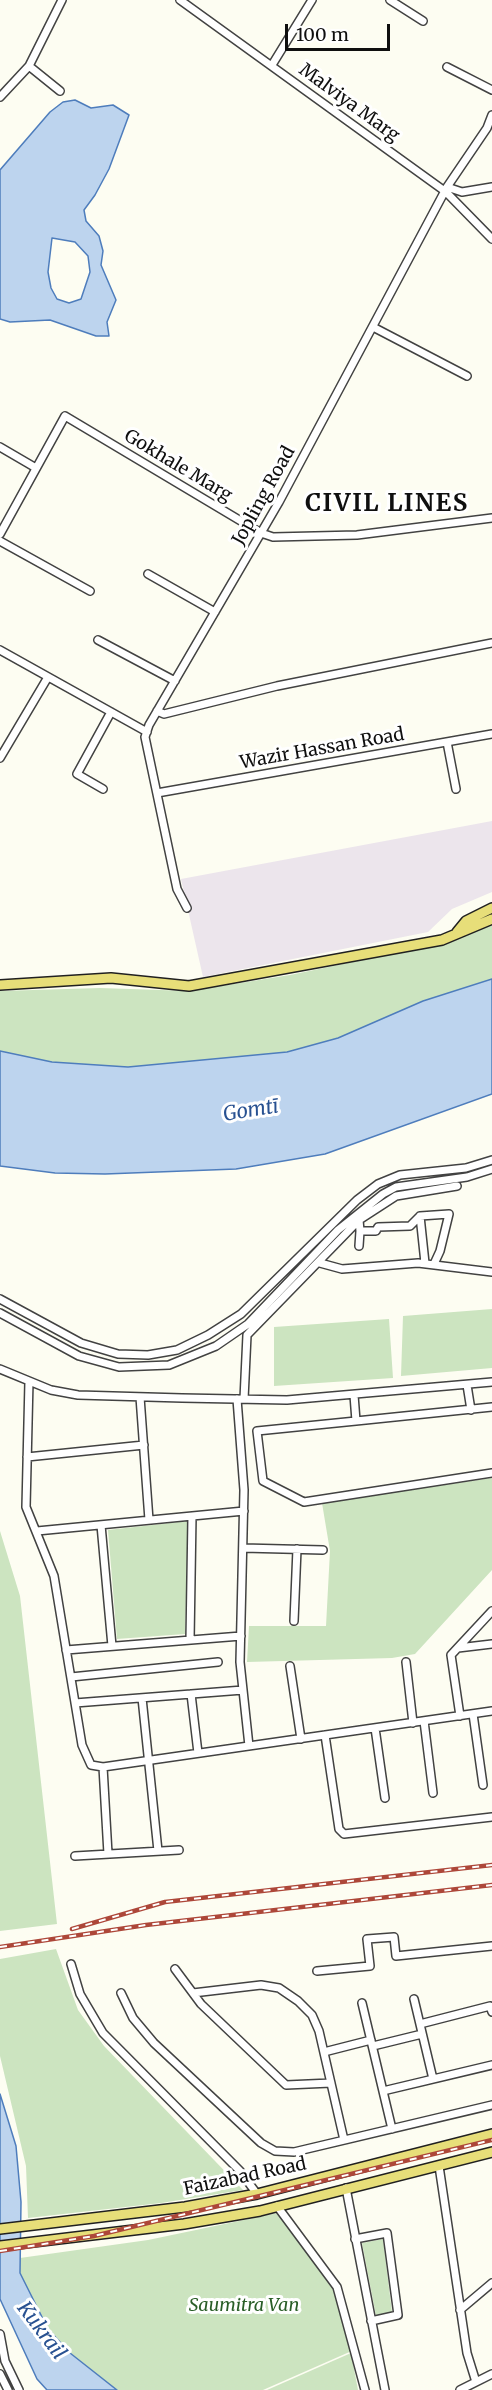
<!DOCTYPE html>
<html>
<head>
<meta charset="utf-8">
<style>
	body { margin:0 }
	#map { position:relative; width:492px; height:2390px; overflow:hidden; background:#fdfdf2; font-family:Merriweather,serif }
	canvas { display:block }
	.scale { position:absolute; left:285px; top:24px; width:105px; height:27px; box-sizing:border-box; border:3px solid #0f0f0f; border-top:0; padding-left:8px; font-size:18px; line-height:21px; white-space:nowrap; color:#0f0f0f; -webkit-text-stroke:4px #fff; paint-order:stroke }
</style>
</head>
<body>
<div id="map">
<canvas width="492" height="2390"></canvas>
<div class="scale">100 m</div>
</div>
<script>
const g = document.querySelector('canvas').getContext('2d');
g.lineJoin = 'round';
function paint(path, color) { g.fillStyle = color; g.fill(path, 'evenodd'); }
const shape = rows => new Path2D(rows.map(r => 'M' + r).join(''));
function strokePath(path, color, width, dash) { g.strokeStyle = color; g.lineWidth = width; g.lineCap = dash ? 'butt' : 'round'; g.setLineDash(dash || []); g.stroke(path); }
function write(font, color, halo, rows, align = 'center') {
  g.font = font + ' Merriweather,serif'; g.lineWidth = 6; g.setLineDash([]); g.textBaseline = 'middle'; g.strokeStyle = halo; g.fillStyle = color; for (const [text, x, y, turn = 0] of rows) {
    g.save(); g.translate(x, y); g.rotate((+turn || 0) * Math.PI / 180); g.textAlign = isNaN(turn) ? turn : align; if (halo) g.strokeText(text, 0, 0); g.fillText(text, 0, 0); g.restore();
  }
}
const industrial = shape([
	[492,821,492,892,452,909,428,932,203,977,181,879]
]);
const green = shape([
	[492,923,492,979,423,1001,338,1038,311,1047,287,1052,175,1065,128,1067,52,1062,0,1051,0,991,100,988,190,991,290,975,449,942],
	[492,1309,492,1368,401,1376,403,1316],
	[389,1319,393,1378,274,1386,274,1327],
	[492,1478,492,1570,415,1654,392,1658,247,1662,249,1626,326,1626,330,1551,322,1503],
	[188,1521,185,1634,117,1639,108,1530],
	[0,1531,20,1596,57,1924,0,1931],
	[56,1949,78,2010,104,2046,243,2190,161,2203,28,2218,26,2166,0,2056,0,1959],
	[282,2212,337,2287,354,2350,263,2390,117,2390,70,2353,48,2329,20,2273,20,2258,148,2240],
	[383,2239,392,2312,376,2316,362,2243],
	[351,2353,358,2390,267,2390]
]);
const water = shape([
	[75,100,91,108,113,105,129,115,109,169,95,195,84,210,86,221,99,236,103,251,101,265,116,300,107,322,109,336,96,336,50,320,10,322,0,319,0,170,50,112,63,102,75,100],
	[52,238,75,242,88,256,90,272,81,299,69,303,57,299,51,288,48,272,52,238],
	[492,979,492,1094,325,1154,236,1169,105,1174,55,1173,0,1166,0,1051,52,1062,128,1067,287,1052,338,1038,423,1001,492,979],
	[0,2094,16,2146,21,2202,20,2273,48,2329,70,2353,117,2390,47,2390,37,2379,0,2299,0,2094]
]);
const minor = shape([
	[180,0,446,192,492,239],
	[390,0,423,21],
	[272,65,312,0],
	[29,66,60,91],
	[447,67,492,90],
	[0,97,29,66,62,0],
	[447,187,462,192,492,187],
	[373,327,467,376],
	[0,447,36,468],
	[0,534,65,416,261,533,273,537,357,535,492,518],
	[0,541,90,591],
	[148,574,215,612],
	[98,640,175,681],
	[0,650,147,732],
	[157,711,164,714,277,686,492,643],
	[447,742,456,789],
	[0,758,48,677],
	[103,789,77,774,111,712],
	[157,793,492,734],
	[187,908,177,889,145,737,149,725,279,502,447,187,487,128,492,115],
	[420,1216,425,1263],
	[359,1220,360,1231,376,1231,378,1227,410,1226,420,1216,449,1214,440,1251,434,1264],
	[359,1246,360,1231],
	[320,1263,342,1269,418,1263,492,1272],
	[0,1299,81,1343,118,1354,148,1355,177,1350,208,1335,241,1314,357,1200,378,1184,400,1175,466,1168,492,1160],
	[0,1313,79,1356,119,1367,169,1365,216,1346,248,1324,338,1230,383,1194,396,1187,467,1177,492,1169],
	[0,1369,51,1390,78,1395,182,1398,287,1400,492,1382],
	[29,1381,26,1507,54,1576,82,1745,91,1765,103,1767,492,1711],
	[467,1385,471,1410],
	[354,1395,356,1421,257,1431,263,1481,304,1502,492,1473],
	[140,1397,149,1520],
	[237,1399,244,1490,240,1662,249,1746],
	[244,1399,247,1335,359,1220,396,1196,457,1186],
	[356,1421,492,1407],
	[27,1457,144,1445],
	[101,1525,112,1646],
	[37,1531,244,1511],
	[243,1548,323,1550],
	[294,1621,297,1549],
	[190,1640,192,1516],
	[458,1648,492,1644],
	[66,1650,241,1636],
	[406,1662,413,1723],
	[290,1666,301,1739],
	[71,1677,218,1662],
	[191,1694,198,1753],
	[142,1698,158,1851],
	[75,1703,243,1690],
	[473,1714,483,1785],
	[460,1716,451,1655,492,1611],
	[424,1721,433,1793],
	[375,1728,385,1798],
	[325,1735,339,1829,344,1834,492,1817],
	[103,1767,108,1854],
	[75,1856,179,1850],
	[71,1964,80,1994,103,2033,240,2171,257,2194],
	[175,1969,201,2004,286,2085,331,2083],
	[317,1971,370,1966,367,1939,394,1937,396,1956,492,1946],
	[121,1993,133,2018,154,2043,261,2143,275,2151,294,2152,492,2105],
	[193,1993,261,1985,279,1988,298,2001,312,2015,319,2031,344,2140],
	[414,1999,433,2079],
	[362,2003,392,2129],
	[420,2024,490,2006,492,2012],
	[373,2046,422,2034],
	[324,2052,371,2040],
	[383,2091,492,2065],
	[439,2166,467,2353,476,2382],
	[346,2188,385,2390],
	[277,2206,337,2287,365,2390],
	[355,2239,387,2233,398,2315,371,2321],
	[460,2310,492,2283],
	[0,2334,5,2361,19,2390],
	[0,2374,8,2390],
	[460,2390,492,2374]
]);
const major = shape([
	[457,932,466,921,492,908],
	[0,985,111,978,189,986,442,940,492,919],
	[0,2229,185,2207,257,2194,492,2134],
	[0,2246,184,2224,260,2211,492,2152]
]);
const rail = shape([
	[72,1929,165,1902,492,1865],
	[0,1947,146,1925,492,1885],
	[0,2251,94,2236,492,2140]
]);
const streetNames = [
	["Malviya Marg",349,103,36],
	["Gokhale Marg",178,466,31],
	["Jopling Road",264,496,-61],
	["Wazir Hassan Road",322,749,-10],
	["Faizabad Road",245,2177,-12]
];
const parkNames = [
	["Saumitra Van",244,2306]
];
const waterNames = [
	["Gomtī",251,1111,-9],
	["Kukrail",41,2331,53]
];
const districtNames = [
	["CIVIL LINES",387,504]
];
paint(industrial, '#ece5ec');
paint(green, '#cce4c0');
paint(water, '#bdd4ee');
strokePath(water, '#4e7dbc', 1.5);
strokePath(minor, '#424242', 10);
strokePath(major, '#202020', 12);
strokePath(minor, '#fff', 7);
strokePath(major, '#e7de79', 9);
strokePath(rail, '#ad4739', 4.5);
strokePath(rail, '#fff', 2, [7]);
write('18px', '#0f0f0f', '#fff', streetNames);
write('italic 18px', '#295e27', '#fff', parkNames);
write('italic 20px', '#285191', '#fff', waterNames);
g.letterSpacing = '1.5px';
write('bold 24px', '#0f0f0f', '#fff', districtNames);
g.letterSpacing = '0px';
</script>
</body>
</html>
